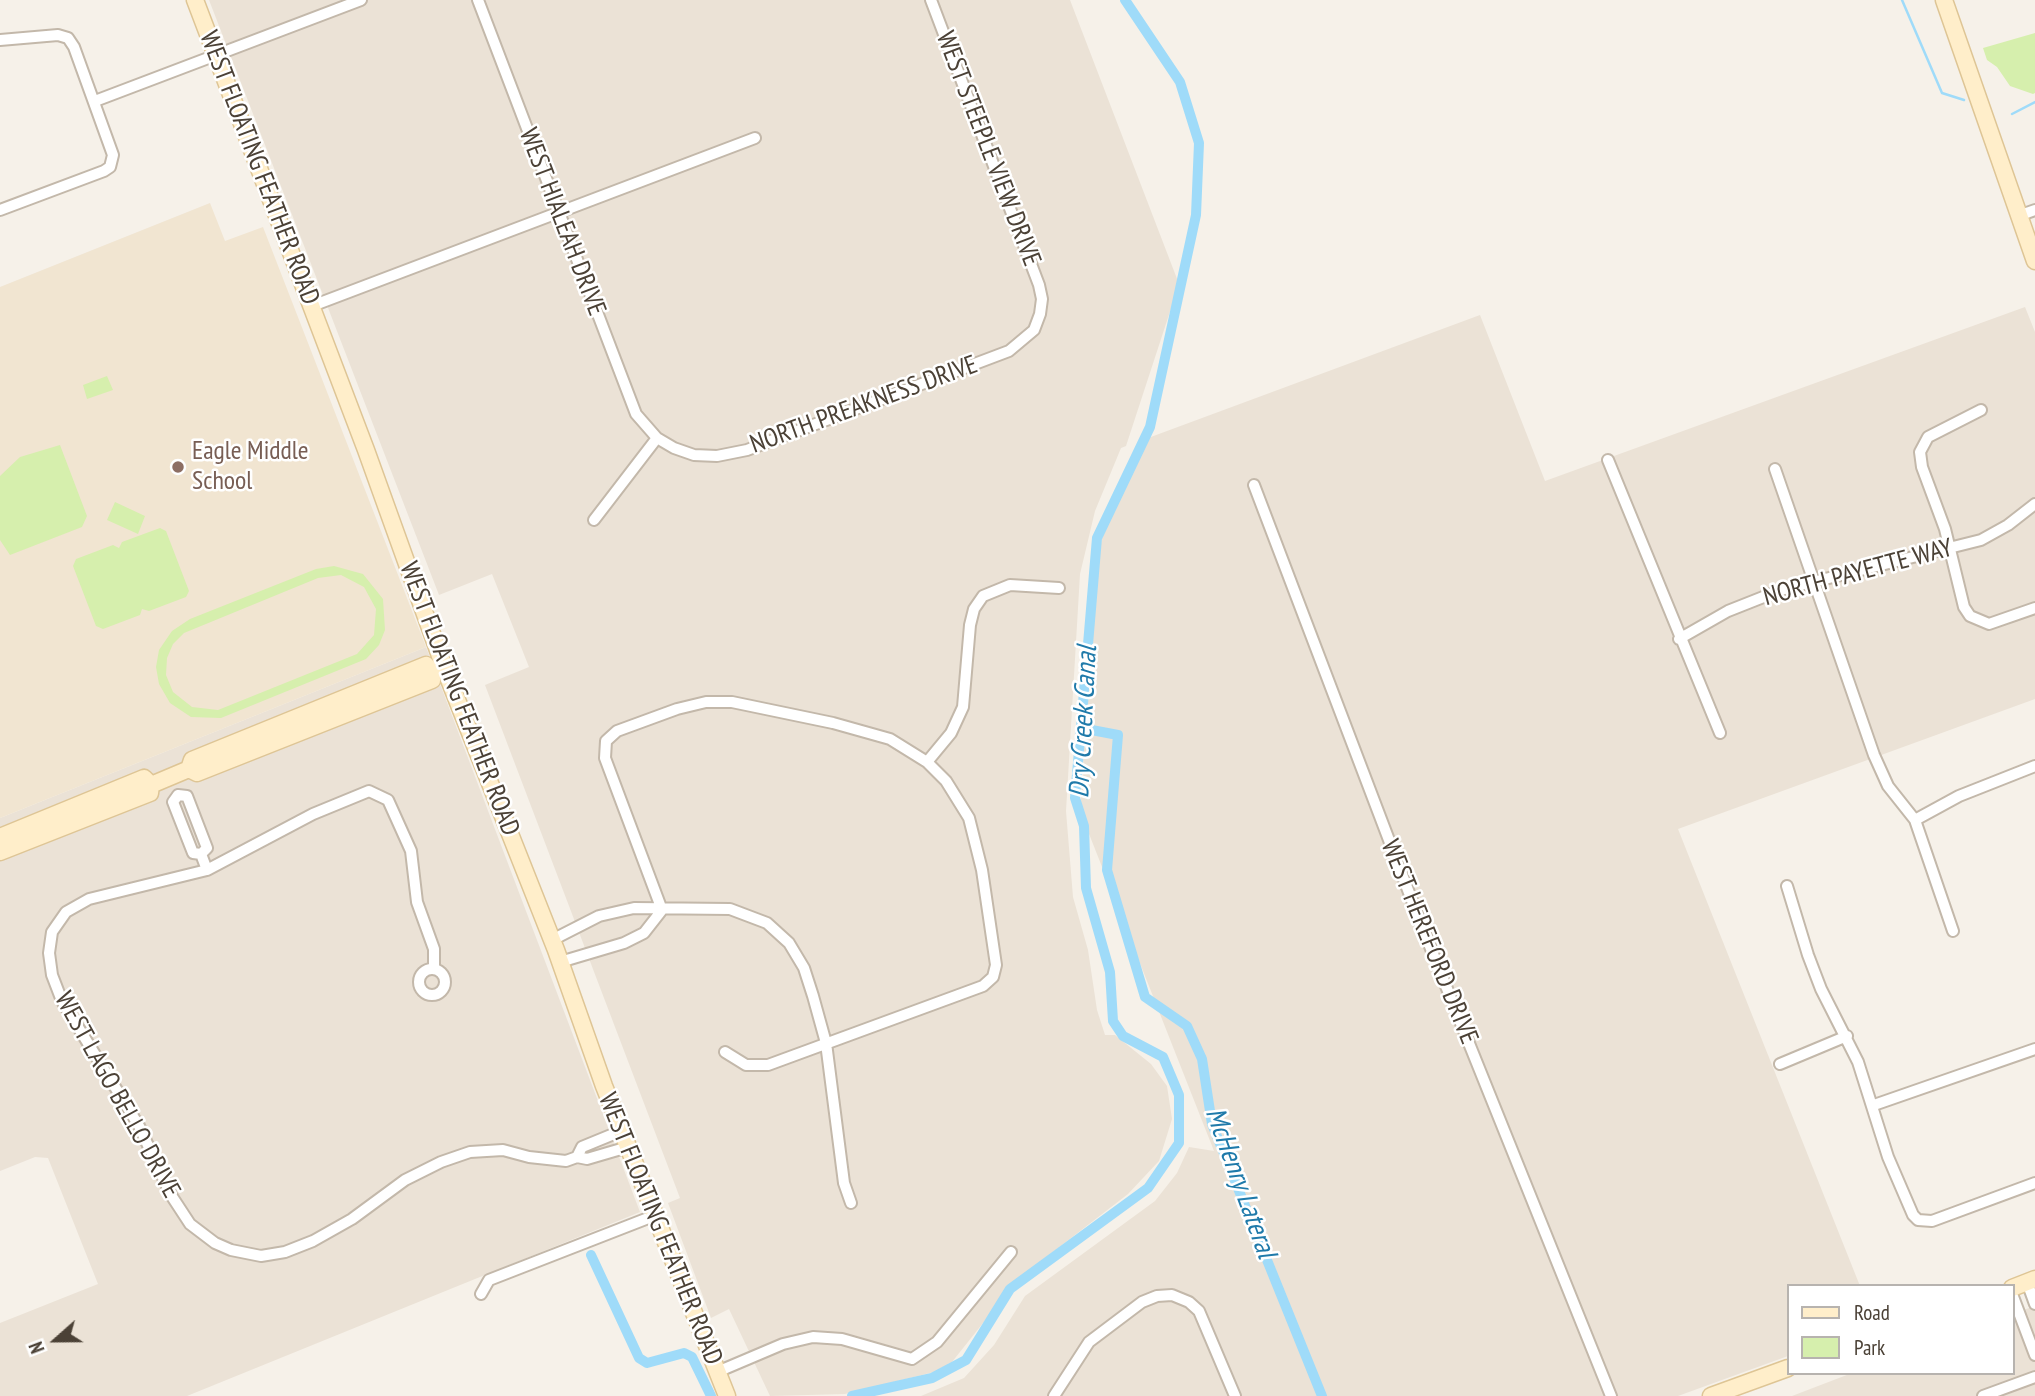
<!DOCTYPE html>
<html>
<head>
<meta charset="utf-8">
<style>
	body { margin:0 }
	#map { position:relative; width:2035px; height:1396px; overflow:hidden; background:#f6f1e9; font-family:"PT Sans Narrow",sans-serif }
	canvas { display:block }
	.legend { position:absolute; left:1787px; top:1284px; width:228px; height:91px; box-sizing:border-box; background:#fff; border:2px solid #b7b3af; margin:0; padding:9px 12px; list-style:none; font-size:21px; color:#4b4136 }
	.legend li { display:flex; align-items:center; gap:14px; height:35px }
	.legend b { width:35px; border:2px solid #b7b3af }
	.north { position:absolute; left:21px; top:1305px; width:70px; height:70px; -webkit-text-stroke:5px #fff; paint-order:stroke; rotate:249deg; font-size:19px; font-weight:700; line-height:28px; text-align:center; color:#4b4136 }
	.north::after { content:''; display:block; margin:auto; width:24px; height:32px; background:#4b4136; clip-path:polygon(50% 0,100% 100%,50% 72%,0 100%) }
</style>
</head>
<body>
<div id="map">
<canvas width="2035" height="1396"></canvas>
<ul class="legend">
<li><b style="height:9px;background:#ffeeca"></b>Road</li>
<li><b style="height:19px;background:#d6efad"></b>Park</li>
</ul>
<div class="north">N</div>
</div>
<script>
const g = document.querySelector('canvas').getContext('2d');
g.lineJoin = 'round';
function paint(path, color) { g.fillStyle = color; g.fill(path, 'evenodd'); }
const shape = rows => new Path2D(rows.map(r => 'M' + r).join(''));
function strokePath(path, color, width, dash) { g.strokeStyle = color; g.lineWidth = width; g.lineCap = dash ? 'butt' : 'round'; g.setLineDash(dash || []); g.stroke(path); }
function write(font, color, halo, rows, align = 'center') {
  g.font = font + ' "PT Sans Narrow",sans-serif'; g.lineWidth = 5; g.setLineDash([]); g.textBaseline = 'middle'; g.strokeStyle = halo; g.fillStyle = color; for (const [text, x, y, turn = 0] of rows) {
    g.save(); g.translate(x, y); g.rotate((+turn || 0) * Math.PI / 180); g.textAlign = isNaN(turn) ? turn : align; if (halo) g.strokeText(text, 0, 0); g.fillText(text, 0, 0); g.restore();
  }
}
const residential = shape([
	[209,0,1070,0,1179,284,1126,446,1121,448,1095,511,1080,574,1066,811,1073,897,1088,950,1097,1010,1105,1035,1115,1035,1151,1064,1167,1086,1172,1119,1159,1161,1128,1194,1018,1279,952,1362,934,1372,845,1394,770,1396,729,1309,711,1318,668,1203,680,1198,485,685,529,667,492,574,439,595],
	[2025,307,2035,332,2035,699,1678,829,1860,1286,1788,1286,1788,1356,1678,1396,921,1396,964,1378,994,1345,1025,1296,1155,1201,1177,1173,1189,1147,1214,1151,1080,811,1096,566,1107,516,1140,441,1480,315,1545,481],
	[426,647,640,1212,187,1396,0,1396,0,1323,98,1284,48,1158,35,1157,0,1171,0,818],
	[2035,1306,2035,1396,1792,1396,1852,1373,2012,1373,2012,1314]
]);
const education = shape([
	[210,203,225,241,263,227,426,647,0,818,0,287]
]);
const green = shape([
	[2035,33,2035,93,2033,94,2010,86,1997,67,1987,60,1983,48],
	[107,376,113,390,87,399,83,385],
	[60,445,87,516,82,527,10,555,0,540,0,476,20,457],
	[115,502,145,516,138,534,107,520],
	[160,528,166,531,189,591,186,597,149,611,142,609,140,615,103,629,96,626,73,566,76,559,113,545,119,548,122,542],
	[334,566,363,574,383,599,385,630,379,645,366,659,221,718,191,717,170,703,159,684,156,667,159,650,172,631,190,619,316,569],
	[341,575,364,587,376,609,374,635,357,654,218,710,192,707,173,692,166,675,167,658,173,644,184,633,318,578]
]);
const stream = shape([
	[1902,0,1942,93,1964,100],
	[2012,114,2035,102]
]);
const canal = shape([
	[1081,728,1118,735,1107,870,1145,997,1187,1026,1202,1059,1212,1124,1322,1396],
	[591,1255,639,1358,647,1363,684,1353,692,1357,711,1396],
	[852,1396,932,1378,966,1360,1010,1289,1148,1188,1179,1143,1179,1095,1163,1057,1123,1036,1113,1021,1110,972,1086,888,1084,826,1075,798,1097,538,1150,427,1196,215,1199,143,1180,82,1125,0]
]);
const street = shape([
	[478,0,636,414,657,438,674,448,694,455,717,456,747,450,1009,351,1034,330,1040,314,1042,299,1039,285,931,0],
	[0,40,58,35,68,38,74,47,113,155,110,167,104,171,0,210],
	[95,101,361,0],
	[2018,216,2035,210],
	[312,306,755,138],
	[1981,410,1928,437,1920,452,1922,467,1945,529,1964,607,1970,616,1989,624,2035,608],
	[1608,460,1720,733],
	[1775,469,1874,755,1888,786,1915,820,1953,931],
	[1254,485,1419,919,1611,1396],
	[594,520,657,438],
	[1679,639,1728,611,1781,590,1981,540,2008,525,2035,504],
	[178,795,173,802,193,853,201,854,207,870],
	[178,795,187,796,207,848,201,854],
	[1915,820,1959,796,2035,766],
	[1787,886,1808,955,1821,989,1858,1062,1888,1157,1913,1215,1918,1220,1932,1221,2035,1183],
	[662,910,605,758,606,741,617,731,677,709,706,702,732,702,833,723,890,739,927,762],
	[552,940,599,916,634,908,730,909,767,923,789,943,804,968,813,996,826,1043,844,1183,851,1203],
	[560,962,624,943,644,933,662,910],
	[434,968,434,949,417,902,411,851,388,800,369,791,313,814,207,870,89,899,66,912,52,932,49,953,52,975,62,1001,139,1126,171,1195,190,1224,215,1243,231,1250,261,1256,285,1252,313,1241,352,1219,405,1180,441,1162,470,1152,503,1150,529,1157,566,1161,577,1157],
	'419 982a13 13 0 1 1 26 0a13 13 0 1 1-26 0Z',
	[725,1052,746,1065,768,1065,983,986,993,977,996,965,982,870,969,818,946,781,927,762,951,733,963,707,970,625,974,609,983,596,1010,585,1059,588],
	[1780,1064,1847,1036],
	[1874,1105,2035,1049],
	[621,1131,582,1147,577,1157,587,1159,628,1147],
	[2027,1282,2035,1304],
	[481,1294,489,1280,656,1215],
	[2012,1294,2035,1355],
	[717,1372,783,1344,813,1337,842,1339,912,1359,937,1342,1011,1252],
	[1054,1396,1089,1342,1142,1302,1157,1296,1172,1295,1189,1302,1199,1311,1235,1396],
	[1983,1396,2035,1377]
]);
const secondary = shape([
	[195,0,366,450,444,667,556,950,604,1086,727,1396],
	[1944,0,2035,261],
	[189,769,192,760,426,665,431,672],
	[189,769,197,773,432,680,431,672],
	[151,785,189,769],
	[0,837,144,778,151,785],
	[0,852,150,793,151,785],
	[2012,1288,2035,1279],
	[1711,1396,1788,1368]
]);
const markers = [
	[178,467,7,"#8d6e63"]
];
const streetNames = [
	["WEST STEEPLE VIEW DRIVE",988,149,69],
	["WEST FLOATING FEATHER ROAD",259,168,69],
	["WEST HIALEAH DRIVE",562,222,69],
	["NORTH PREAKNESS DRIVE",864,405,-20],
	["NORTH PAYETTE WAY",1858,573,-15],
	["WEST FLOATING FEATHER ROAD",459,699,69],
	["WEST HEREFORD DRIVE",1429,942,68],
	["WEST LAGO BELLO DRIVE",117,1095,61],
	["WEST FLOATING FEATHER ROAD",660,1229,68]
];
const educationNames = [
	["Eagle Middle",192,452],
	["School",192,482]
];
const waterNames = [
	["Dry Creek Canal",1084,722,-87],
	["McHenry Lateral",1240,1183,70]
];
paint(residential, '#ebe2d6');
paint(education, '#f1e5d1');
paint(green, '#d6efad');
strokePath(stream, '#9fdbf9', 2.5);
strokePath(canal, '#9fdbf9', 10);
strokePath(street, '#c3b8aa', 14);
strokePath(secondary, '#dec595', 19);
strokePath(street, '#fff', 10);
strokePath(secondary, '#ffeeca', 16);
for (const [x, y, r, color] of markers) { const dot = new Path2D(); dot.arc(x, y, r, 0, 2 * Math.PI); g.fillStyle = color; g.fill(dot); strokePath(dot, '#fff', 2.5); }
write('26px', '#4b4136', '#fff', streetNames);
write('26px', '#785e54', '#fff', educationNames, 'left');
write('italic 28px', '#1f7aaa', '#fff', waterNames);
</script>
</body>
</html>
